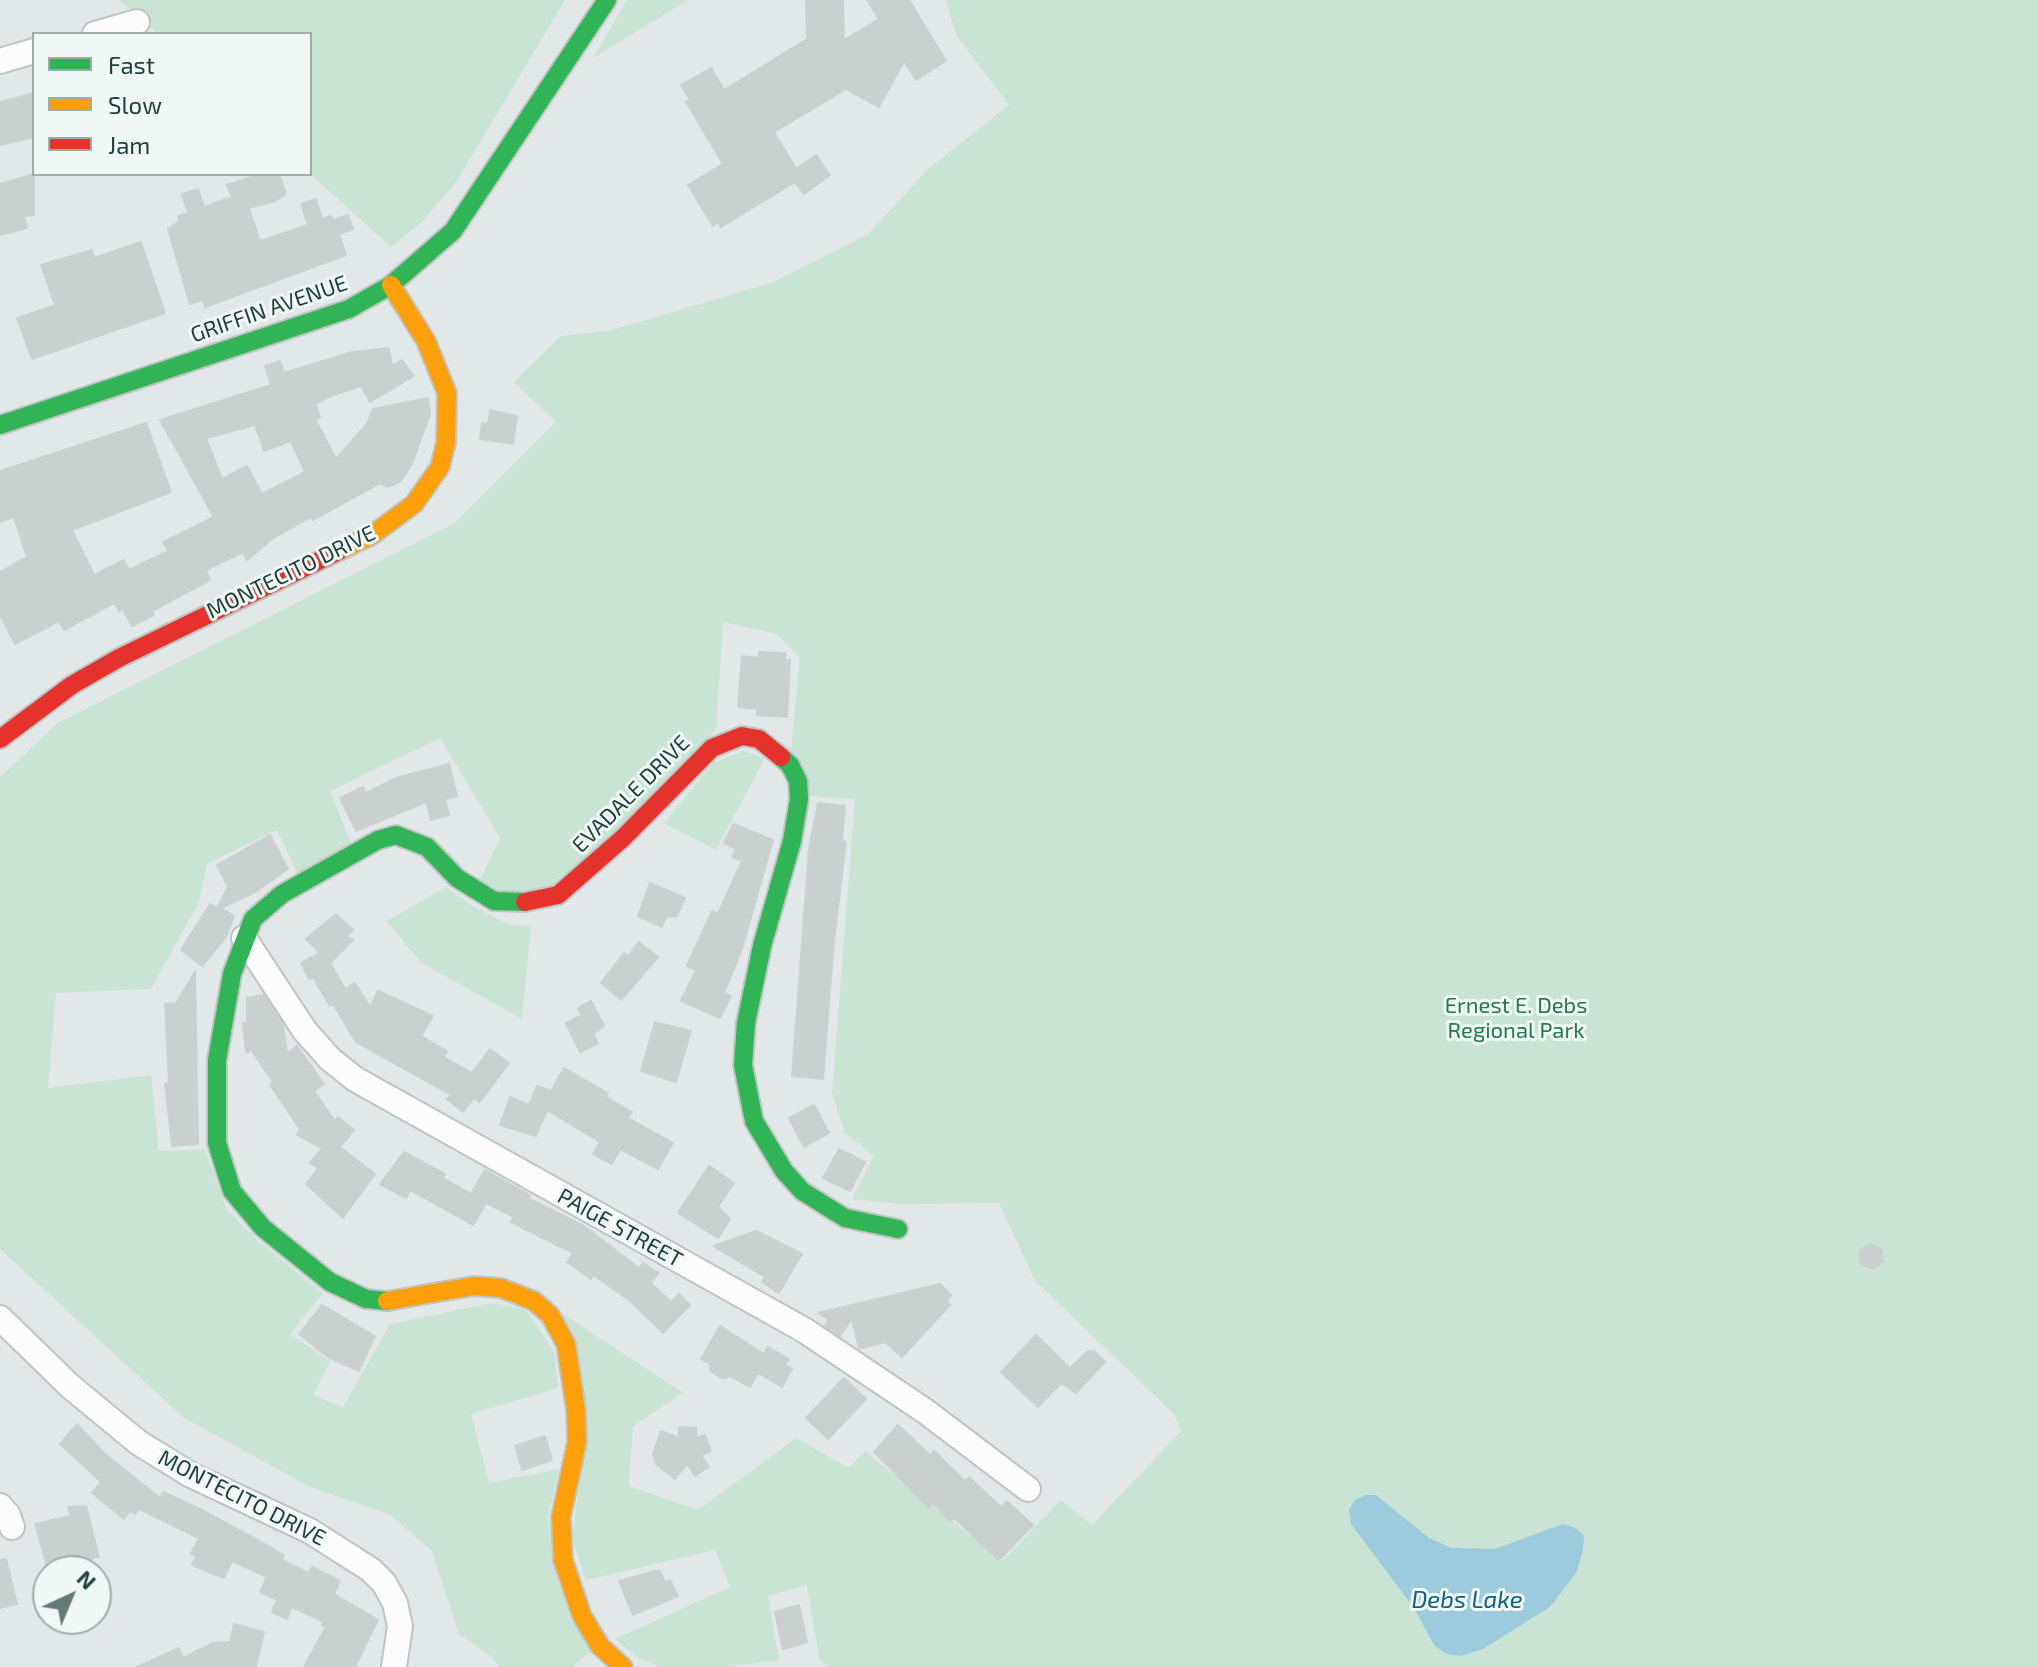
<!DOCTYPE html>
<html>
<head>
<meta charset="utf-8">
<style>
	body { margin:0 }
	#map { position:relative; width:2038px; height:1667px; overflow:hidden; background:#e2e8e7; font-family:"Exo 2",sans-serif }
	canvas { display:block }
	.legend { position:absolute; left:32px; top:32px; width:280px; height:144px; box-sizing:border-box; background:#eff8f5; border:2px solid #9baeaa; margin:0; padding:10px 14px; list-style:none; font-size:24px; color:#1e3e39 }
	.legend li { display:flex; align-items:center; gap:16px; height:40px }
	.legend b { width:40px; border:2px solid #9baeaa }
	.north { position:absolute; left:32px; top:1555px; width:80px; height:80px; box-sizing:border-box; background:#eff8f5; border:2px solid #9baeaa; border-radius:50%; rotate:44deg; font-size:22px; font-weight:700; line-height:32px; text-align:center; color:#1e3e39 }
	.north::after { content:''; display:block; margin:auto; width:28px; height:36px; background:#637a76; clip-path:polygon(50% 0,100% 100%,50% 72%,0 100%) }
</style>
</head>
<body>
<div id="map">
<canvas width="2038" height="1667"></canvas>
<ul class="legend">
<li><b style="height:10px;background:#30b455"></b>Fast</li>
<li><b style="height:10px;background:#ff9f0a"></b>Slow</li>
<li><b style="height:10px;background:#e5322d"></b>Jam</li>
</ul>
<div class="north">N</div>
</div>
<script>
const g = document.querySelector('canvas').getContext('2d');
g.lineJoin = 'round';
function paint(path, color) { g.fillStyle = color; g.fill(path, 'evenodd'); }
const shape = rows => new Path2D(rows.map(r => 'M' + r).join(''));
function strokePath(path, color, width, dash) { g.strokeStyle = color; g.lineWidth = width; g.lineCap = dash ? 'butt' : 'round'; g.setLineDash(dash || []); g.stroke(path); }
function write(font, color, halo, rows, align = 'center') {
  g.font = font + ' "Exo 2",sans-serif'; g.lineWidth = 6; g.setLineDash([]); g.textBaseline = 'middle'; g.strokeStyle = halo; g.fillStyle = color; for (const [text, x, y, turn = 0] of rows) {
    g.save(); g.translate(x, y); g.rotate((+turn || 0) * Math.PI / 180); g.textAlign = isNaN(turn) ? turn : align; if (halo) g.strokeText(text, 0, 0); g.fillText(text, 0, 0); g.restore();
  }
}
const green = shape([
	[120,0,565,0,456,182,421,223,391,247,310,174,310,34,157,34],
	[627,0,688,0,593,58],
	[946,0,2038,0,2038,1667,829,1667,819,1659,807,1585,768,1596,779,1660,725,1667,661,1667,638,1658,615,1639,730,1587,715,1550,586,1580,572,1538,587,1420,580,1367,562,1313,683,1393,633,1426,629,1486,698,1510,796,1438,849,1468,865,1451,1002,1561,1061,1500,1092,1525,1181,1431,1174,1414,1035,1281,999,1203,900,1204,852,1199,874,1156,845,1133,832,1093,855,799,810,796,791,749,800,657,776,634,723,622,716,729,684,768,594,856,547,894,515,898,479,882,500,838,440,738,330,791,351,843,301,881,277,830,207,864,199,902,151,989,56,993,48,1088,151,1075,159,1151,205,1149,226,1208,255,1238,323,1293,290,1334,330,1361,313,1395,343,1407,390,1324,492,1303,526,1310,554,1351,558,1388,471,1414,489,1483,559,1469,548,1517,553,1563,578,1623,597,1647,572,1667,499,1667,492,1657,459,1634,432,1551,389,1514,310,1487,184,1418,0,1249,0,777,58,723,455,523,556,422,514,382,561,336,609,331,774,282,868,234,928,169,1009,105,956,35],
	[743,751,765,758,716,850,664,823,713,763],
	[446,887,471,905,509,925,531,926,522,1019,420,962,387,921]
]);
const water = shape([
	[1366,1495,1376,1495,1429,1538,1452,1548,1495,1549,1563,1524,1577,1529,1584,1536,1583,1551,1576,1573,1550,1607,1483,1649,1461,1656,1446,1654,1434,1645,1414,1608,1351,1524,1349,1509,1355,1500]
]);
const building = shape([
	[806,0,843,0,844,40,879,19,867,0,909,0,946,61,916,80,904,61,879,107,846,89,774,132,796,169,816,155,830,175,804,194,795,182,721,227,718,222,713,226,688,185,723,164,686,102,690,100,681,85,711,68,724,90,807,39,806,0],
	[34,93,34,137,0,145,0,102,34,93],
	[34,174,34,215,24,216,27,228,0,235,0,184,34,174],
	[260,174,279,174,286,194,275,201,249,208,260,241,308,225,301,204,316,199,322,219,331,216,333,220,348,215,353,229,339,234,346,255,205,307,203,300,190,304,168,229,179,221,178,216,188,213,182,194,198,189,204,207,232,197,227,185,260,174],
	[141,242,165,313,32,359,17,318,55,305,41,265,92,250,94,258,141,242],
	[389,348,392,366,402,360,414,376,370,402,361,386,328,397,316,404,320,418,315,419,336,459,367,424,373,409,428,398,430,414,412,464,400,482,387,487,380,483,313,520,311,517,272,539,247,560,243,552,206,570,210,580,152,611,154,615,132,626,123,609,119,611,114,603,64,630,59,621,15,644,0,615,0,572,27,557,14,517,0,522,0,471,146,423,171,492,72,530,94,575,124,560,129,570,168,551,163,542,214,517,160,420,271,385,265,366,280,361,284,373,352,352,389,348],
	[255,425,264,451,291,441,305,472,262,494,247,466,222,479,206,438,255,425],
	[490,410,517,416,513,444,480,439,482,423,488,424,490,410],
	[759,652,785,653,785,660,790,660,787,717,757,715,757,709,738,707,742,656,759,658,759,652],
	[449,764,457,796,445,799,449,815,431,820,426,802,356,831,340,798,363,787,366,793,396,778,449,764],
	[818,803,845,806,842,841,846,842,834,940,823,1079,792,1076,809,849,818,803],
	[733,824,773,840,742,949,724,993,731,996,720,1018,681,1001,696,970,687,966,712,911,718,914,742,861,732,857,736,849,724,843,733,824],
	[270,835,288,869,255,892,221,908,234,916,226,937,202,966,181,950,210,904,217,908,228,887,217,865,270,835],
	[650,883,685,898,677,916,666,917,662,927,638,916,650,883],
	[336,914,353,930,347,936,353,940,330,963,345,989,355,983,370,1007,378,991,433,1016,421,1036,447,1051,444,1057,472,1073,490,1049,509,1063,480,1102,474,1098,463,1112,447,1099,451,1095,356,1042,333,1004,330,1006,313,977,309,979,301,963,320,953,306,939,336,914],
	[639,942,658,957,621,1000,601,983,624,953,628,956,639,942],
	[195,972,198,1144,172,1146,165,1084,169,1082,165,1004,176,1003,195,972],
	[264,995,283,1025,287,1053,297,1046,324,1084,314,1091,335,1121,338,1117,354,1130,340,1147,375,1174,343,1218,306,1184,318,1168,310,1163,322,1148,297,1135,300,1129,270,1085,273,1082,252,1051,246,1052,243,1023,247,1023,247,998,264,995],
	[591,1001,604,1026,593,1034,598,1043,580,1052,566,1023,582,1015,578,1008,591,1001],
	[655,1022,691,1031,676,1082,641,1071,655,1022],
	[564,1068,608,1093,606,1097,632,1112,628,1118,673,1143,658,1169,620,1149,612,1164,593,1154,600,1142,547,1110,536,1136,500,1125,510,1097,529,1105,537,1086,551,1091,564,1068],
	[814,1105,829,1133,804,1147,789,1118,814,1105],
	[839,1149,865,1162,850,1191,823,1178,839,1149],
	[404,1152,445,1174,443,1178,471,1194,485,1170,530,1195,528,1198,584,1226,639,1268,643,1263,658,1273,651,1283,671,1302,679,1294,690,1305,663,1333,629,1300,593,1275,591,1279,567,1262,573,1253,511,1222,514,1217,486,1203,473,1225,410,1190,406,1198,380,1184,404,1152],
	[709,1166,734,1183,718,1207,730,1219,718,1238,678,1213,709,1166],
	[756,1231,802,1254,779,1293,762,1282,765,1277,713,1246,756,1231],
	[1870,1244,1882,1250,1883,1262,1872,1269,1861,1264,1859,1251,1870,1244],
	[940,1284,951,1295,946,1301,950,1305,902,1357,885,1342,859,1349,852,1318,840,1336,825,1326,828,1319,818,1313,940,1284],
	[322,1305,375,1336,359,1371,328,1357,299,1334,322,1305],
	[720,1326,764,1354,768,1347,789,1359,785,1365,792,1369,782,1387,758,1373,750,1387,730,1376,723,1379,710,1371,710,1364,701,1359,720,1326],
	[1036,1335,1070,1368,1088,1351,1094,1351,1105,1362,1076,1393,1061,1383,1038,1407,1001,1372,1036,1335],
	[844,1378,866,1399,828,1439,806,1418,844,1378],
	[77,1424,105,1454,160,1498,163,1492,200,1509,274,1549,284,1555,282,1560,308,1573,312,1567,340,1581,334,1594,378,1620,355,1667,304,1667,326,1627,322,1625,324,1622,292,1607,287,1619,272,1612,277,1600,260,1592,267,1577,232,1561,224,1578,192,1565,196,1556,191,1554,199,1538,139,1509,135,1514,130,1511,124,1519,92,1493,101,1482,60,1444,77,1424],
	[898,1425,930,1455,934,1451,965,1481,969,1477,1001,1507,1007,1501,1033,1525,999,1560,954,1518,951,1521,933,1503,929,1507,874,1452,898,1425],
	[679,1427,696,1428,696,1438,705,1435,711,1451,701,1455,709,1467,695,1476,687,1464,675,1479,656,1464,653,1454,661,1431,679,1438,679,1427],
	[545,1436,552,1460,522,1470,515,1446,545,1436],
	[86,1506,99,1557,48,1569,35,1524,71,1516,68,1507,86,1506],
	[6,1559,17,1604,0,1608,0,1560,6,1559],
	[655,1571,660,1571,665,1582,670,1580,678,1596,633,1615,619,1581,655,1571],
	[799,1605,807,1642,783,1649,775,1612,799,1605],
	[234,1624,264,1632,256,1667,137,1667,179,1648,183,1658,213,1643,230,1642,234,1624]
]);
const street = shape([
	[95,34,137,22],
	[0,61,34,51],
	[244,938,305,1031,330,1059,355,1079,804,1330,925,1411,1028,1489],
	[0,1318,71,1387,139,1443,191,1475,310,1531,371,1570,384,1583,395,1603,400,1626,394,1667],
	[0,1506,8,1515,12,1527]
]);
const fast = shape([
	[0,425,349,309,391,285,453,231,607,0],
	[781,757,790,765,798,781,799,799,792,841,762,946,746,1023,743,1065,754,1121,784,1171,802,1191,845,1218,898,1229],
	[387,1301,366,1299,330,1282,263,1228,232,1191,217,1143,217,1060,232,974,253,919,282,894,378,840,396,835,427,847,457,878,494,901,525,902]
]);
const slow = shape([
	[339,551,372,535,414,504,440,467,446,442,447,393,426,341,391,285],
	[387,1301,474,1286,501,1288,534,1301,550,1315,566,1344,576,1410,577,1442,561,1517,563,1560,582,1616,600,1646,623,1667]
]);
const jam = shape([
	[0,739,72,685,119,658,339,551],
	[525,902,558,895,623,838,712,748,742,736,759,739,781,757]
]);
const streetNames = [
	["GRIFFIN AVENUE",269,309,-19],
	["MONTECITO DRIVE",291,572,-26],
	["EVADALE DRIVE",631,794,-45],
	["PAIGE STREET",620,1228,29],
	["MONTECITO DRIVE",242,1498,27]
];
const parkNames = [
	["Ernest E. Debs",1516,1006],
	["Regional Park",1516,1031]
];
const waterNames = [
	["Debs Lake",1467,1600]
];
paint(green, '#c9e4d5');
paint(water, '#9dcbdd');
paint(building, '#c9d0cd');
strokePath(building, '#cad1d0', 2);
strokePath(street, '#bfc5c4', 28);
strokePath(fast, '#bdc6c4', 22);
strokePath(slow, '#bdc6c4', 22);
strokePath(jam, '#bdc6c4', 22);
strokePath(street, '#fbfcfb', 24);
strokePath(fast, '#30b455', 18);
strokePath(slow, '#ff9f0a', 18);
strokePath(jam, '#e5322d', 18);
write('22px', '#1e3e39', '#eff8f5', streetNames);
write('22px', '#23794f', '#eff8f5', parkNames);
write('italic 24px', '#116081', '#eff8f5', waterNames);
</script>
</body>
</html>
